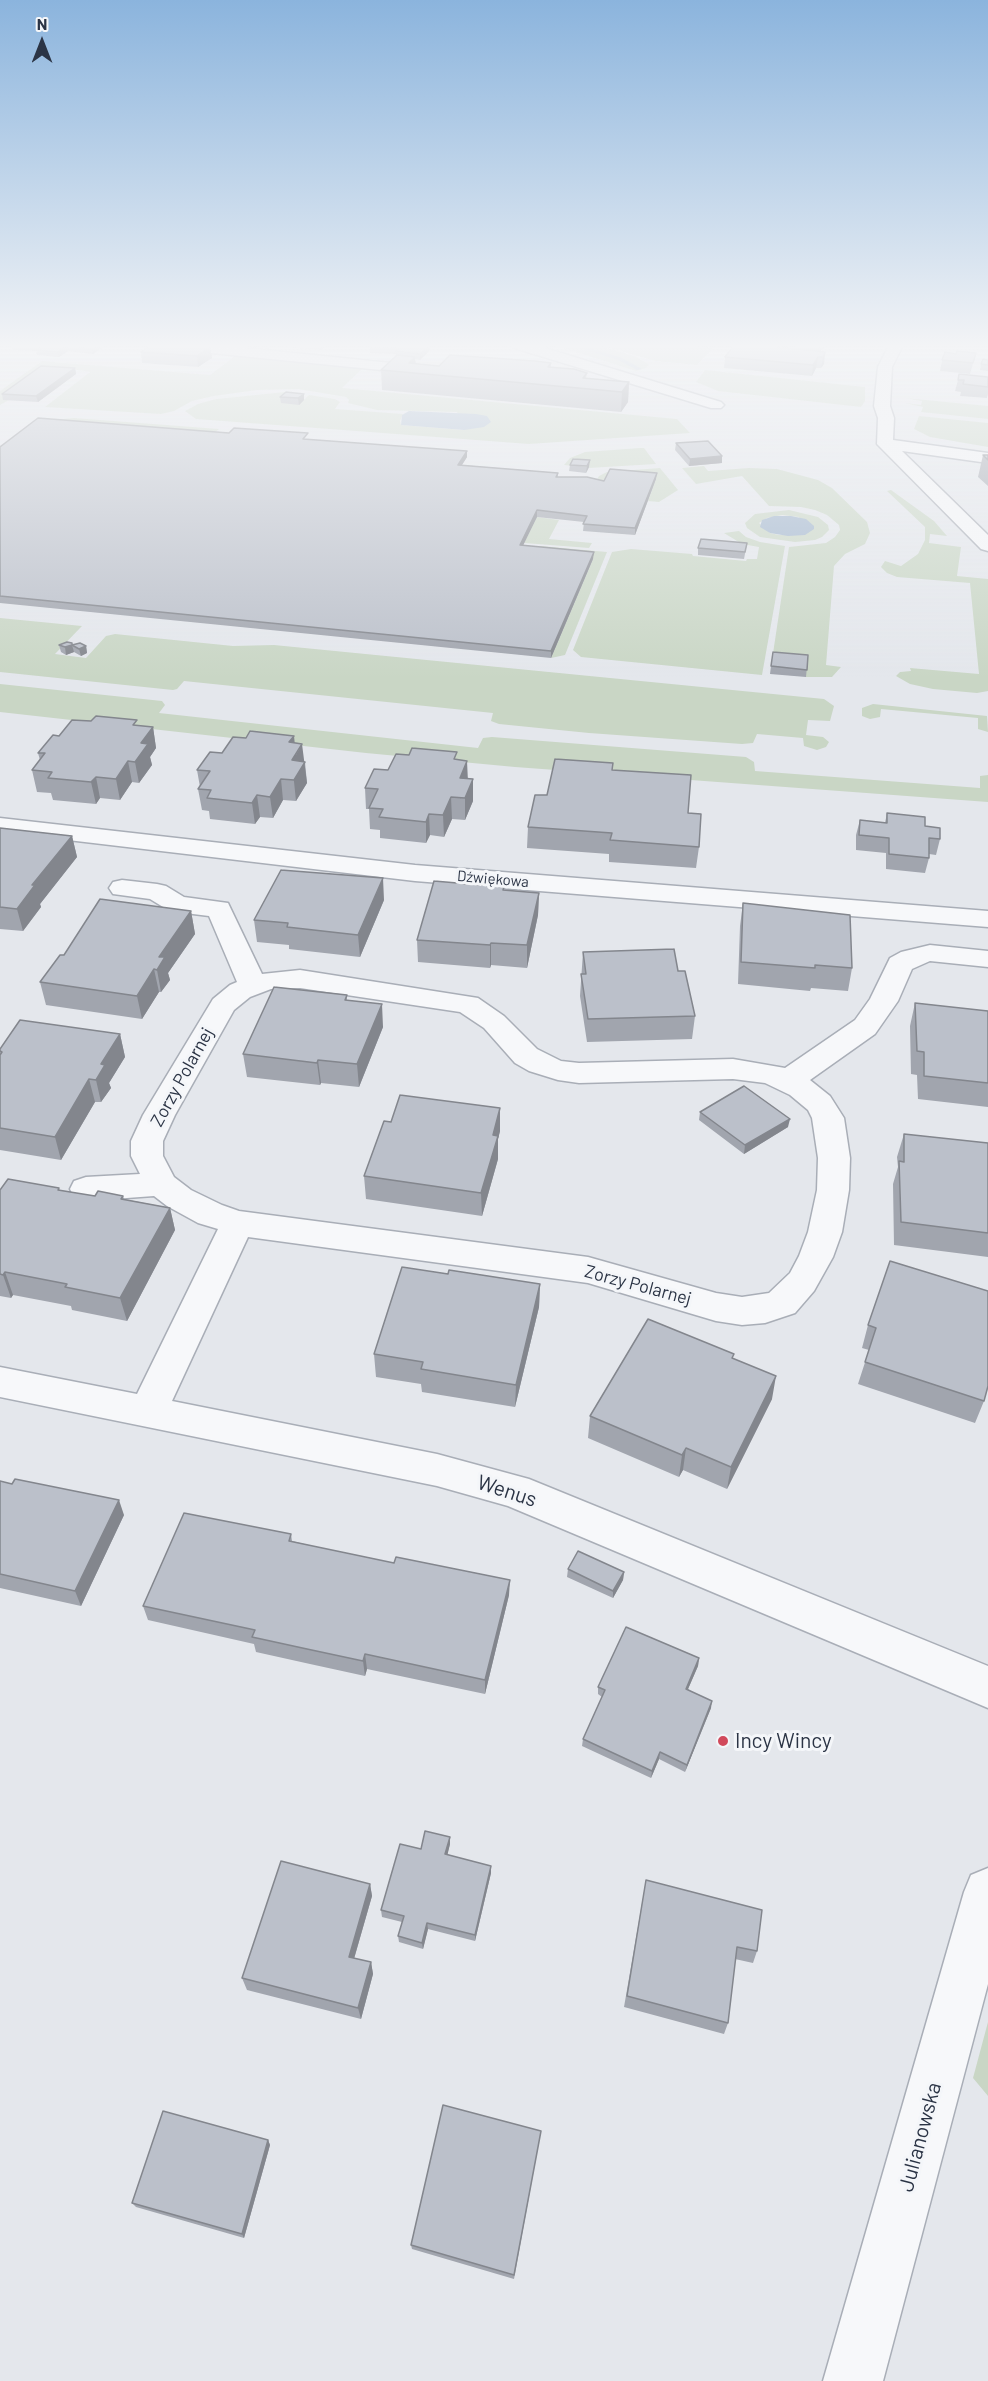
<!DOCTYPE html>
<html>
<head>
<meta charset="utf-8">
<style>
	body { margin:0 }
	#map { position:relative; width:988px; height:2381px; overflow:hidden; background:#e4e7ec; font-family:Barlow,sans-serif }
	canvas { display:block }
	.north { position:absolute; left:12px; top:12px; width:60px; height:60px; -webkit-text-stroke:4px #f4f6f9; paint-order:stroke; rotate:0deg; font-size:16px; font-weight:700; line-height:24px; text-align:center; color:#2b3445 }
	.north::after { content:''; display:block; margin:auto; width:21px; height:27px; background:#2b3445; clip-path:polygon(50% 0,100% 100%,50% 72%,0 100%) }
</style>
</head>
<body>
<div id="map">
<canvas width="988" height="2381"></canvas>
<div class="north">N</div>
</div>
<script>
const g = document.querySelector('canvas').getContext('2d');
g.lineJoin = 'round';
function paint(path, color) { g.fillStyle = color; g.fill(path, 'evenodd'); }
const shape = rows => new Path2D(rows.map(r => 'M' + r).join(''));
function strokePath(path, color, width, dash) { g.strokeStyle = color; g.lineWidth = width; g.lineCap = dash ? 'butt' : 'round'; g.setLineDash(dash || []); g.stroke(path); }
function write(font, color, halo, rows, align = 'center') {
  g.font = font + ' Barlow,sans-serif'; g.lineWidth = 6; g.setLineDash([]); g.textBaseline = 'middle'; g.strokeStyle = halo; g.fillStyle = color; for (const [text, x, y, turn = 0] of rows) {
    g.save(); g.translate(x, y); g.rotate((+turn || 0) * Math.PI / 180); g.textAlign = isNaN(turn) ? turn : align; if (halo) g.strokeText(text, 0, 0); g.fillText(text, 0, 0); g.restore();
  }
}
const green = shape([
	[554,345,596,345,634,356,649,364,646,368,636,371],
	[601,345,683,345,713,348,697,365,655,361],
	[235,356,362,369,342,388,677,419,690,433,529,444,196,419,185,411,198,404,216,399,285,392,291,393,299,404,309,395,335,399,340,402,335,409,403,414,400,421,401,425,464,430,457,412,377,410,348,403,349,400,346,397,298,389,257,390,214,396,192,401,174,411,161,414,45,407,90,372,66,368,0,405,0,391,42,361,210,375],
	[705,370,865,387,865,401,861,407,718,391,696,382],
	[905,398,988,406,988,419,921,412,923,407,905,403,921,405,922,401],
	[919,416,988,423,988,447,930,437,914,429],
	[74,418,219,429,210,437,51,420],
	[640,448,644,448,656,464,589,468,564,465,570,458,585,452],
	[704,466,708,471,749,468,777,469,818,480,832,488,867,522,870,533,865,544,845,554,834,566,826,665,841,667,832,677,806,677,772,660,789,547,826,543,835,537,840,530,839,525,827,515,815,510,801,507,769,506,742,476,696,484,682,468],
	[660,468,678,490,659,502,648,501,656,479,604,487,593,486,599,476,607,472],
	[891,490,934,521,947,536,930,534,929,543,961,547,957,576,988,579,988,691,977,693,933,689,910,684,896,676,900,672,911,671,910,668,979,674,970,583,897,577,887,573,881,567,885,561,901,566,918,554,925,540,925,527,887,491],
	[789,510,818,517,828,525,829,530,822,537,815,540,795,542,760,537,747,528,745,523,755,514],
	[782,515,799,517,805,535,779,535,770,533,759,523,767,518],
	[537,517,559,520,549,539,592,543,589,548,524,543],
	[739,531,746,537,760,542,785,546,762,675,581,657,573,650,612,552,631,549,692,554,693,556,746,561,747,559,757,559,759,547,742,544,724,533],
	[541,546,607,552,565,655,551,658,593,559,538,550],
	[0,618,82,626,55,654,86,658,106,636,115,634,233,646,274,645,824,699,834,706,830,721,808,720,806,735,823,737,829,742,826,747,817,750,804,746,803,738,757,734,753,743,742,744,589,733,499,724,491,721,493,713,184,681,177,689,173,690,0,672],
	[0,684,162,701,165,705,159,713,478,748,483,738,492,737,746,757,754,762,755,771,980,788,980,776,988,775,988,802,515,767,366,753,0,712],
	[873,704,987,716,988,732,978,729,978,718,881,709,880,717,870,719,862,716,862,708],
	[988,2022,988,2096,973,2078]
]);
const water = shape([
	[409,411,476,414,487,416,491,422,484,427,464,430,401,425,402,415],
	[774,516,791,516,806,519,814,526,814,529,805,535,788,536,770,533,760,527,762,520]
]);
const stream = shape([
	[571,345,581,345,622,358,642,369,637,370,618,360,571,345]
]);
const minor = shape([
	[164,345,216,345,401,364,408,368,401,372,171,349,164,345],
	[512,345,535,345,721,402,724,405,721,408,711,408,514,348,512,345],
	[889,345,903,345,892,367,890,406,894,418,893,440,988,453,988,463,902,451,988,535,988,551,981,549,877,444,878,418,874,406,878,367,889,345],
	[0,818,415,865,988,911,988,927,415,881,0,832,0,818],
	[122,880,157,884,166,886,184,897,228,903,262,974,300,970,478,998,504,1016,537,1049,561,1061,579,1063,733,1059,785,1068,855,1020,870,999,890,958,901,952,930,945,988,951,988,967,930,961,912,969,898,1001,875,1034,810,1080,830,1096,844,1118,850,1158,849,1190,842,1232,833,1257,814,1291,795,1313,765,1323,742,1325,716,1321,588,1283,248,1237,172,1401,437,1454,529,1479,988,1666,988,1708,508,1506,437,1486,0,1397,0,1367,137,1394,218,1229,198,1223,167,1206,154,1196,86,1201,74,1197,70,1189,74,1181,86,1177,140,1174,131,1156,131,1141,143,1115,213,999,230,985,237,982,209,916,177,912,168,910,150,899,113,894,109,888,113,882,122,880],
	[300,988,460,1012,484,1028,515,1063,529,1071,558,1080,579,1083,733,1079,765,1083,790,1095,808,1110,812,1118,818,1158,817,1190,808,1232,799,1256,790,1273,769,1293,742,1297,716,1293,588,1257,239,1211,222,1205,191,1190,174,1177,163,1156,163,1141,175,1115,234,1010,250,997,271,989,300,988],
	[988,1868,988,1984,883,2381,823,2381,964,1892,971,1875,988,1868]
]);
const wall = shape([
	[12,345,103,345,103,347,93,354,68,351,59,357,37,355,36,351,13,350],
	[287,345,327,345,321,350,287,347],
	[795,345,826,345,819,352,825,352,824,364,821,368,816,368,812,376,724,368,725,357,794,349],
	[168,347,210,347,212,358,198,367,142,363,141,352],
	[370,347,430,350,420,360,415,359,416,364,439,366,551,363,551,367,587,373,586,378,629,382,628,402,621,412,382,390,381,370,396,356,396,354,370,353],
	[976,353,970,374,940,371,942,360,956,354],
	[988,360,988,371,980,370,981,364],
	[75,368,76,374,38,402,3,400,2,394],
	[988,377,988,394,987,398,960,396,961,392,955,391,958,380],
	[304,394,304,400,299,405,281,403,280,397],
	[309,439,467,457,462,465,558,473,558,477,604,481,656,479,635,535,583,531,584,522,537,517,522,546,593,559,551,658,0,603,0,447],
	[676,443,722,463,689,466,675,450],
	[983,455,988,455,988,486,978,477],
	[570,465,589,467,586,473,569,471],
	[747,543,744,559,698,555,698,548],
	[59,645,86,646,87,653,81,656,74,652,66,655,61,652],
	[808,655,806,677,770,674,771,666],
	[138,726,153,727,156,748,150,757,152,765,139,783,132,782,120,800,100,798,96,804,53,800,51,793,37,792,32,770,40,760,38,753,59,736],
	[246,738,294,743,304,762,305,762,307,783,296,801,283,800,273,818,260,817,255,824,210,819,209,811,202,810,198,789,200,787,197,770],
	[457,760,468,779,473,779,473,801,465,820,452,819,444,837,430,835,426,843,380,838,380,830,370,829,369,809,366,809,365,788,388,770],
	[613,763,612,770,688,813,699,847,696,868,609,862,609,854,527,848,528,827,547,795],
	[887,813,925,826,940,839,936,855,929,854,929,858,925,873,886,869,886,853,856,850,856,835,860,820,885,823],
	[0,828,72,836,77,857,40,904,41,907,23,931,0,929],
	[504,887,504,890,539,893,538,915,527,968,491,965,490,968,418,962,417,940],
	[384,900,360,957,289,949,289,945,257,942,254,920],
	[743,903,852,968,848,991,811,988,810,991,738,984,740,926],
	[191,911,195,934,168,973,170,980,161,992,159,992,142,1019,46,1005,40,982],
	[583,952,678,971,695,1016,692,1039,587,1042,580,996],
	[347,995,347,1000,383,1027,359,1087,321,1083,320,1085,247,1077,243,1054],
	[915,1003,988,1011,988,1107,918,1099,917,1075,911,1074,910,1026],
	[120,1034,125,1057,109,1083,111,1088,101,1102,95,1102,61,1160,0,1150,0,1049],
	[500,1108,500,1131,498,1139,498,1159,482,1216,366,1199,364,1176,391,1122],
	[700,1112,788,1127,744,1154,699,1120],
	[904,1134,988,1143,988,1257,894,1245,893,1184,898,1167,897,1157],
	[59,1188,60,1191,95,1196,123,1196,124,1199,170,1208,175,1230,127,1321,72,1310,71,1306,13,1295,11,1298,0,1296,0,1190],
	[890,1261,984,1401,975,1423,858,1384,869,1350,862,1348,868,1325],
	[448,1274,540,1284,539,1307,515,1407,422,1392,421,1384,376,1377,374,1354],
	[733,1359,772,1399,727,1489,683,1470,679,1477,588,1438,590,1416],
	[0,1481,124,1515,81,1606,0,1588],
	[291,1534,292,1541,509,1595,485,1694,367,1669,365,1676,310,1664,256,1652,254,1644,148,1620,143,1606],
	[568,1569,624,1572,623,1580,613,1598,567,1577],
	[699,1658,698,1666,688,1689,711,1708,685,1772,659,1759,651,1778,582,1746,583,1739,602,1697,598,1694,598,1687],
	[450,1837,450,1844,447,1855,491,1866,491,1873,475,1941,428,1929,423,1949,399,1942,398,1936,402,1922,382,1917,381,1910,421,1849],
	[646,1880,757,1951,753,1963,735,1959,728,2023,724,2034,624,2007],
	[370,1884,372,1896,354,1959,371,1962,373,1974,361,2019,247,1990,242,1978],
	[541,2131,514,2279,412,2249,411,2245],
	[268,2140,270,2145,244,2238,136,2207,132,2203]
]);
const shadedWall = shape([
	[67,345,68,351,59,357,58,352],
	[97,345,103,345,103,347,93,354,92,349],
	[321,345,327,345,321,350],
	[429,345,430,345,430,350,420,360,420,354],
	[819,345,826,346,818,353],
	[210,347,212,358,198,367,197,356],
	[825,352,824,364,821,368,823,357],
	[415,357,416,373,409,363],
	[818,357,816,368,812,376,813,365],
	[75,368,76,374,38,402,36,396],
	[629,382,628,402,621,412,622,392],
	[304,394,304,400,299,405,298,398],
	[467,451,467,457,458,471,458,465],
	[722,456,722,463,689,466,690,459],
	[590,460,589,467,586,473,587,466],
	[657,473,656,479,635,535,635,528],
	[537,510,537,517,520,552,520,545,524,536],
	[594,552,593,559,551,658,551,651],
	[72,645,74,652,66,655,65,647],
	[86,646,87,653,81,656,79,649],
	[153,727,156,748,150,757,152,765,139,783,135,762,141,743],
	[294,736,296,755,302,744,307,783,296,801,292,762,289,742],
	[128,761,132,782,120,800,116,779],
	[467,761,468,782,460,799,460,778],
	[96,777,100,798,96,804,91,782],
	[281,779,283,800,273,818,270,797],
	[473,779,473,801,465,820,465,798],
	[257,795,260,817,255,824,252,803],
	[451,797,452,819,444,837,443,815],
	[429,814,430,835,426,843,426,822],
	[72,836,77,857,40,904,41,907,23,931,17,909,32,885],
	[383,878,384,900,360,957,358,935],
	[539,893,538,915,527,968,527,945],
	[191,911,195,934,168,973,170,980,161,992,157,970,159,957],
	[491,943,491,965,490,968,490,945],
	[154,969,159,992,142,1019,137,996],
	[382,1004,383,1027,359,1087,357,1064],
	[120,1034,125,1057,109,1083,111,1088,101,1102,96,1080,101,1064],
	[318,1060,321,1083,320,1085,317,1063],
	[89,1079,95,1102,61,1160,55,1137],
	[500,1108,500,1131,498,1139,498,1159,482,1216,481,1193,493,1135],
	[790,1119,788,1127,744,1154,745,1145],
	[170,1208,175,1230,127,1321,120,1298],
	[5,1272,13,1295,11,1298,3,1275],
	[540,1284,539,1307,515,1407,516,1385],
	[776,1376,772,1399,727,1489,731,1467],
	[686,1448,683,1470,679,1477,682,1455],
	[119,1500,124,1515,81,1606,75,1591],
	[624,1572,623,1580,613,1598,613,1591],
	[510,1580,509,1595,485,1694,485,1680],
	[365,1654,367,1669,365,1676,363,1661],
	[699,1658,698,1666,685,1696,686,1689],
	[712,1701,711,1708,685,1772,687,1765],
	[660,1752,659,1759,651,1778,652,1771],
	[450,1837,450,1844,446,1861,445,1854],
	[491,1866,491,1873,475,1941,475,1935],
	[370,1884,372,1896,351,1969,349,1957],
	[427,1923,428,1929,423,1949,422,1943],
	[371,1962,373,1974,361,2019,358,2008],
	[268,2140,270,2145,244,2238,242,2234]
]);
const building = shape([
	[34,345,97,345,92,349,67,345,58,352,35,350,42,346,34,345],
	[150,345,168,347,171,345,194,345,210,347,197,356,141,352,150,345],
	[372,345,429,345,420,354,396,351,399,348,370,347,372,345],
	[734,345,756,345,825,352,823,357,818,357,813,365,725,357,734,345],
	[957,351,976,353,973,363,942,360,945,352,956,354,957,351],
	[397,355,415,357,409,363,439,366,450,355,535,361,551,363,548,367,574,369,587,373,583,378,629,382,622,392,381,370,397,355],
	[983,359,988,360,988,365,981,364,983,359],
	[41,366,75,368,36,396,2,394,41,366],
	[959,374,988,377,988,387,963,384,964,380,958,380,959,374],
	[286,392,304,394,298,398,280,397,286,392],
	[38,418,229,433,234,428,308,433,303,439,467,451,458,465,558,473,556,477,587,477,604,481,610,469,657,473,635,528,583,524,587,516,537,510,520,545,594,552,551,651,0,596,0,447,38,418],
	[708,441,722,456,690,459,676,443,708,441],
	[983,455,988,455,988,460,983,455],
	[573,459,590,460,587,466,570,465,573,459],
	[701,539,747,543,745,552,698,548,701,539],
	[67,642,72,643,72,645,80,643,86,646,79,649,72,645,65,647,59,645,67,642],
	[773,652,808,655,807,670,771,666,773,652],
	[96,716,137,720,133,725,153,727,141,743,148,744,135,762,128,761,116,779,96,777,91,782,48,778,52,772,32,770,45,753,38,753,53,735,59,736,72,720,91,721,96,716],
	[250,731,294,736,289,742,302,744,292,760,305,762,294,780,281,779,270,797,257,795,252,803,207,798,211,790,198,789,210,771,197,770,210,752,222,753,233,737,246,738,250,731],
	[412,748,457,752,454,759,467,761,460,778,473,779,465,798,451,797,443,815,429,814,426,822,379,817,383,809,369,808,378,789,365,788,374,769,388,770,396,754,409,755,412,748],
	[555,759,613,763,612,770,691,775,688,813,701,814,699,847,610,840,612,833,528,827,535,795,547,795,555,759],
	[887,813,925,817,925,826,940,828,940,839,929,838,929,858,889,854,889,838,859,835,860,820,887,823,887,813],
	[0,828,72,836,32,885,35,885,17,909,0,907,0,828],
	[281,870,383,878,358,935,287,927,288,923,254,920,281,870],
	[434,881,504,887,503,890,539,893,527,945,491,943,490,945,417,940,434,881],
	[100,899,191,911,159,957,165,957,157,970,154,969,137,996,40,982,60,955,64,955,100,899],
	[743,903,850,915,852,968,815,965,815,968,741,962,743,903],
	[674,949,678,971,685,971,695,1016,588,1019,581,974,586,974,583,952,674,949],
	[274,987,347,995,345,1000,382,1004,357,1064,318,1060,317,1063,243,1054,274,987],
	[915,1003,988,1011,988,1083,924,1076,924,1052,917,1051,915,1003],
	[20,1020,120,1034,101,1064,105,1065,96,1080,89,1079,55,1137,0,1128,0,1055,2,1052,0,1051,0,1049,20,1020],
	[744,1086,790,1119,745,1145,700,1112,744,1086],
	[400,1095,500,1108,493,1135,498,1136,481,1193,364,1176,384,1121,391,1122,400,1095],
	[904,1134,988,1143,988,1233,901,1222,899,1161,904,1162,904,1134],
	[8,1179,59,1188,58,1190,95,1196,98,1191,123,1196,121,1199,170,1208,120,1298,65,1287,67,1284,5,1272,3,1275,0,1274,0,1190,8,1179],
	[890,1261,988,1291,988,1386,984,1401,865,1362,876,1328,868,1325,890,1261],
	[402,1267,448,1274,449,1270,540,1284,516,1385,421,1369,423,1362,374,1354,402,1267],
	[648,1319,734,1354,732,1358,776,1376,731,1467,686,1448,682,1455,590,1416,648,1319],
	[15,1479,119,1500,75,1591,0,1574,0,1481,12,1484,15,1479],
	[184,1513,291,1534,289,1541,394,1563,396,1557,510,1580,485,1680,365,1654,363,1661,307,1649,252,1637,255,1630,143,1606,184,1513],
	[578,1551,624,1572,613,1591,568,1569,578,1551],
	[626,1627,699,1658,686,1689,712,1701,687,1765,660,1752,652,1771,583,1739,605,1690,598,1687,626,1627],
	[425,1831,450,1837,445,1854,491,1866,475,1935,427,1923,422,1943,398,1936,404,1916,381,1910,400,1844,421,1849,425,1831],
	[281,1861,370,1884,349,1957,371,1962,358,2008,242,1978,281,1861],
	[646,1880,762,1910,757,1951,737,1947,728,2023,627,1996,646,1880],
	[443,2105,541,2131,514,2275,411,2245,443,2105],
	[163,2111,268,2140,242,2234,132,2203,163,2111]
]);
const markers = [
	[723,1741,6,"#d1495b"]
];
const farStreetnames = [
	["Dźwiękowa",493,879,5]
];
const streetNames = [
	["Zorzy Polarnej",182,1077,-61],
	["Zorzy Polarnej",638,1285,15]
];
const nearStreetnames = [
	["Wenus",507,1491,18],
	["Julianowska",920,2137,-75]
];
const nearPoinames = [
	["Incy Wincy",735,1741]
];
paint(green, '#c9d6c5');
paint(water, '#9fb4cc');
paint(stream, '#9fb4cc');
strokePath(minor, '#a9aeb7', 3);
paint(minor, '#f7f8fa');
paint(wall, '#a1a5ae');
paint(shadedWall, '#83868d');
paint(building, '#bbc0ca');
strokePath(building, '#83868d', 1.5);
const sky = g.createLinearGradient(0, 0, 0, 679);
sky.addColorStop(0, '#8bb4dd');
sky.addColorStop(0.51, '#f3f4f6');
sky.addColorStop(1, '#f3f4f600');
g.fillStyle = sky;
g.fillRect(0, 0, 988, 679);
for (const [x, y, r, color] of markers) { const dot = new Path2D(); dot.arc(x, y, r, 0, 2 * Math.PI); g.fillStyle = color; g.fill(dot); strokePath(dot, '#f4f6f9', 2); }
write('15px', '#2b3445', '#f4f6f9', farStreetnames);
write('18px', '#2b3445', '#f4f6f9', streetNames);
write('21px', '#2b3445', '#f4f6f9', nearStreetnames);
write('21px', '#2b3445', '#f4f6f9', nearPoinames, 'left');
</script>
</body>
</html>
